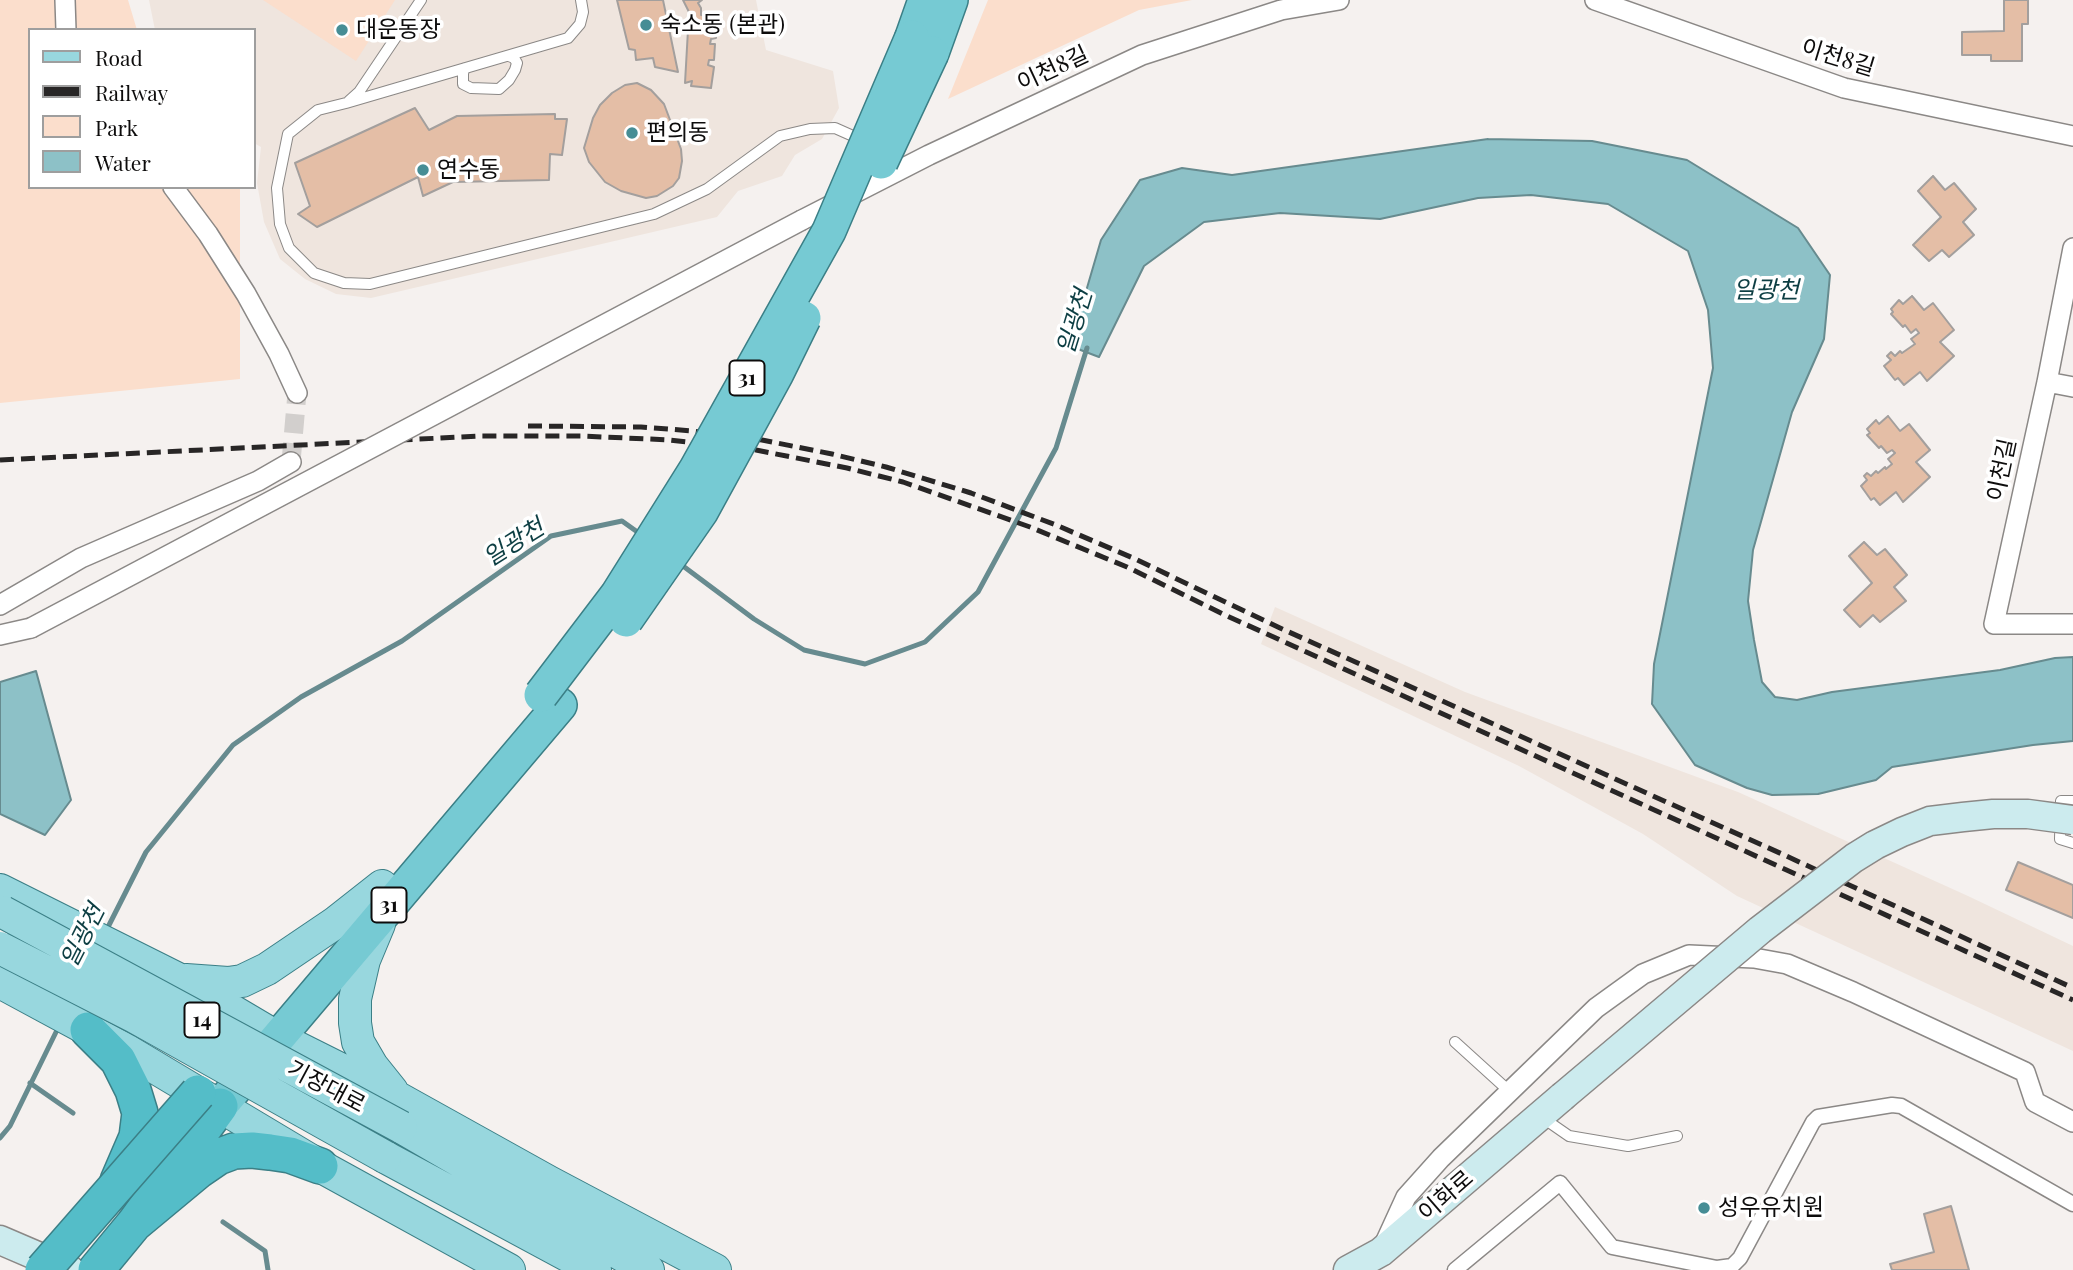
<!DOCTYPE html>
<html>
<head>
<meta charset="utf-8">
<style>
	body { margin:0 }
	#map { position:relative; width:2073px; height:1270px; overflow:hidden; background:#f5f1ef; font-family:"Playfair Display",serif }
	canvas { display:block }
	.legend { position:absolute; left:28px; top:28px; width:228px; height:161px; box-sizing:border-box; background:#fff; border:2px solid #9e9e9e; margin:0; padding:9px 12px; list-style:none; font-size:21px; color:#0d0c0c }
	.legend li { display:flex; align-items:center; gap:14px; height:35px }
	.legend b { width:35px; border:2px solid #9e9e9e }
</style>
</head>
<body>
<div id="map">
<canvas width="2073" height="1270"></canvas>
<ul class="legend">
<li><b style="height:9px;background:#98d7de"></b>Road</li>
<li><b style="height:9px;background:#282626"></b>Railway</li>
<li><b style="height:19px;background:#fbdecc"></b>Park</li>
<li><b style="height:19px;background:#8dc1c7"></b>Water</li>
</ul>
</div>
<script>
const g = document.querySelector('canvas').getContext('2d');
g.lineJoin = 'round';
function paint(path, color) { g.fillStyle = color; g.fill(path, 'evenodd'); }
const shape = rows => new Path2D(rows.map(r => 'M' + r).join(''));
function strokePath(path, color, width, dash) { g.strokeStyle = color; g.lineWidth = width; g.lineCap = dash ? 'butt' : 'round'; g.setLineDash(dash || []); g.stroke(path); }
function write(font, color, halo, rows, align = 'center') {
  g.font = font + ' "Playfair Display","Noto Sans KR",serif'; g.lineWidth = 7; g.setLineDash([]); g.textBaseline = 'middle'; g.strokeStyle = halo; g.fillStyle = color; for (const [text, x, y, turn = 0] of rows) {
    g.save(); g.translate(x, y); g.rotate((+turn || 0) * Math.PI / 180); g.textAlign = isNaN(turn) ? turn : align; if (halo) g.strokeText(text, 0, 0); g.fillText(text, 0, 0); g.restore();
  }
}
const built = shape([
	[149,0,756,0,766,50,833,71,839,108,822,139,795,155,782,176,738,191,717,217,371,298,336,294,305,279,280,259,264,222,257,183,261,147,254,143,254,30,155,30],
	[1275,607,1465,692,1738,792,1968,896,2073,946,2073,1051,1737,896,1643,834,1519,766,1261,644]
]);
const green = shape([
	[0,0,128,0,137,30,30,30,30,187,240,187,240,379,0,403],
	[263,0,395,0,356,61],
	[988,0,1192,0,1139,10,948,99]
]);
const water = shape([
	[1488,139,1592,141,1687,160,1798,228,1830,275,1824,339,1792,412,1753,550,1748,601,1754,640,1762,682,1775,697,1797,700,1832,692,2000,670,2055,658,2073,657,2073,741,2033,745,1892,767,1876,780,1818,794,1772,795,1747,788,1695,765,1652,704,1654,664,1713,368,1708,310,1688,251,1608,204,1531,195,1478,198,1380,219,1280,213,1204,222,1144,266,1099,357,1070,346,1101,240,1140,180,1182,168,1232,175,1488,139],
	[36,671,71,800,45,835,0,814,0,682,36,671]
]);
const stream = shape([
	[679,563,754,619,804,650,865,664,925,642,978,592,1056,448,1087,348],
	[105,933,146,852,233,745,301,697,402,641,551,536,622,521,643,536],
	[30,1083,73,1113],
	[0,1138,10,1126,59,1026],
	[223,1222,265,1251,268,1270]
]);
const building = shape([
	[617,0,663,0,678,72,655,67,653,58,636,60,635,50,629,49,617,0],
	[683,0,702,0,698,3,701,8,701,15,709,16,708,24,715,24,716,38,711,39,710,44,715,44,714,60,709,60,708,65,714,67,711,88,691,86,692,81,685,83,689,12,683,0],
	[2004,0,2028,0,2028,24,2022,24,2022,61,1991,61,1991,55,1962,55,1962,32,2004,31,2004,0],
	[637,83,651,90,664,104,681,149,682,161,679,178,673,186,657,196,646,198,621,191,605,182,589,162,584,148,593,118,600,105,612,93,625,85,637,83],
	[415,108,429,130,457,116,555,114,555,119,567,119,562,155,550,154,549,180,453,182,423,196,418,177,317,227,298,214,310,206,295,163,415,108],
	[1933,176,1945,190,1954,183,1976,209,1963,222,1974,235,1949,257,1942,250,1929,261,1913,245,1941,217,1918,191,1933,176],
	[1912,296,1924,310,1933,303,1954,330,1940,342,1954,356,1927,381,1920,372,1904,385,1898,378,1895,380,1884,366,1891,360,1887,356,1891,352,1895,356,1900,351,1902,353,1915,344,1911,339,1919,333,1916,329,1911,333,1905,325,1903,327,1891,314,1893,312,1891,309,1899,300,1903,304,1912,296],
	[1888,416,1900,431,1909,424,1930,450,1916,462,1930,477,1903,502,1896,492,1880,505,1874,498,1871,500,1861,486,1867,480,1864,476,1867,473,1871,476,1876,471,1878,473,1885,467,1886,469,1892,464,1888,459,1895,453,1892,450,1887,453,1881,446,1879,448,1867,435,1870,433,1867,429,1876,420,1879,424,1888,416],
	[1864,542,1877,555,1885,549,1907,575,1894,587,1906,601,1880,622,1873,615,1860,627,1844,610,1872,583,1849,556,1864,542],
	[2018,862,2073,885,2073,918,2006,890,2018,862],
	[1951,1206,1969,1270,1892,1270,1890,1264,1934,1252,1924,1214,1951,1206]
]);
const minorTunnel = shape([
	[291,462,297,393]
]);
const service = shape([
	[581,0,583,12,580,24,568,38,346,103,318,110,288,134,277,188,280,224,289,248,314,273,344,283,370,284,654,214,707,189,780,136,810,129,835,128,862,140],
	[465,68,463,73,463,84,471,88,499,89,509,80,515,70,517,63,514,58,509,56],
	[349,101,359,92,421,0],
	[2073,801,2061,801,2060,839,2073,843],
	[1455,1042,1509,1091],
	[1543,1118,1569,1136,1628,1146,1677,1136]
]);
const pedestrian = shape([
	[1455,1270,1560,1183,1612,1247,1717,1268,1732,1266,1740,1258,1813,1122,1818,1117,1892,1105,1901,1106,2073,1204]
]);
const minor = shape([
	[65,0,66,30],
	[1595,0,1844,88,2073,136],
	[173,187,208,234,246,294,279,354,297,393],
	[802,220,929,155,1142,55,1281,10,1339,0],
	[2073,248,2047,382,1994,624,2073,624],
	[2047,382,2073,387],
	[0,605,81,558,258,481,291,462],
	[0,635,31,628],
	[1384,1245,1406,1197,1441,1158,1596,1008,1643,974,1689,955,1754,958,1787,964,1853,992,2025,1072,2035,1102,2073,1122]
]);
const secondary = shape([
	[0,1240,70,1270],
	[1348,1270,1381,1252,1562,1097]
]);
const primary = shape([
	[0,890,180,980,278,1038,398,1098,549,1182,715,1270],
	[379,924,364,960,355,999,355,1023,358,1042,372,1066,392,1091],
	[186,980,228,983,242,981,267,969,335,923,382,886],
	[0,982,126,1050,320,1166,509,1270],
	[401,1127,648,1270],
	[385,1157,595,1270]
]);
const trunk = shape([
	[912,37,925,0],
	[932,53,951,0],
	[220,1106,560,705]
]);
const motorway = shape([
	[88,1030,118,1060,133,1090,140,1113,137,1137,118,1181],
	[134,1224,199,1170,218,1157,234,1151,252,1150,270,1152,290,1155,320,1166],
	[96,1270,134,1224,220,1106]
]);
const rail = shape([
	[528,426,641,427,693,431,762,440,832,454,886,467,971,493,1056,525,1133,558,1280,628,1782,854,2073,988],
	[0,460,481,436,582,436,670,440,756,450,847,468,903,482,1030,527,1127,567,1225,615,2073,1000]
]);
const minorBridge = shape([
	[31,628,802,220]
]);
const secondaryBridge = shape([
	[1562,1097,1760,930,1854,858,1875,845,1902,832,1930,821,1963,817,1993,814,2028,814,2073,820]
]);
const primaryBridge = shape([
	[3,912,401,1127],
	[0,948,135,1017,385,1157]
]);
const trunkBridge = shape([
	[881,162,932,53],
	[626,620,701,512,777,373,804,318],
	[541,695,617,595,696,469,829,231,912,37]
]);
const motorwayBridge = shape([
	[43,1270,198,1093]
]);
const markers = [
	[646,25,7,"#468d95"],
	[342,30,7,"#468d95"],
	[632,133,7,"#468d95"],
	[423,170,7,"#468d95"],
	[1704,1208,7,"#468d95"]
];
const shields = [
	[747,378,35],
	[389,905,35],
	[202,1020,35]
];
const shieldNames = [
	["31",747,378],
	["31",389,905],
	["14",202,1020]
];
const poiNames = [
	["숙소동 (본관)",660,25],
	["대운동장",356,30],
	["편의동",646,133],
	["연수동",437,170],
	["성우유치원",1718,1208]
];
const streetNames = [
	["이천8길",1838,58,17],
	["이천8길",1053,69,-25],
	["이천길",2002,470,-78],
	["기장대로",326,1087,28],
	["이화로",1446,1196,-41]
];
const waterNames = [
	["일광천",1766,291],
	["일광천",1075,322,-73],
	["일광천",514,543,-32],
	["일광천",83,936,-63]
];
paint(built, '#efe5de');
paint(green, '#fbdecc');
paint(water, '#8dc1c7');
strokePath(water, '#678b8f', 2);
strokePath(stream, '#678b8f', 5);
paint(building, '#e4bea6');
strokePath(building, '#a39f9d', 2);
strokePath(minorTunnel, '#d2cfcd', 19, [19, 10]);
strokePath(service, '#8b8886', 12);
strokePath(pedestrian, '#8b8886', 17);
strokePath(minor, '#8b8886', 22);
strokePath(secondary, '#8b8886', 31);
strokePath(primary, '#3b7f86', 34);
strokePath(trunk, '#3b7f86', 36);
strokePath(motorway, '#3b7f86', 38);
strokePath(service, '#fff', 10);
strokePath(pedestrian, '#fff', 14);
strokePath(minor, '#fff', 19);
strokePath(secondary, '#ccebee', 28);
strokePath(primary, '#98d7de', 32);
strokePath(trunk, '#76cad3', 33);
strokePath(motorway, '#54bdc8', 35);
strokePath(rail, '#282626', 5, [14, 7]);
strokePath(minorBridge, '#8b8886', 22, []);
strokePath(secondaryBridge, '#8b8886', 31, []);
strokePath(primaryBridge, '#3b7f86', 34, []);
strokePath(trunkBridge, '#3b7f86', 36, []);
strokePath(motorwayBridge, '#3b7f86', 38, []);
strokePath(minorBridge, '#fff', 19);
strokePath(secondaryBridge, '#ccebee', 28);
strokePath(primaryBridge, '#98d7de', 32);
strokePath(trunkBridge, '#76cad3', 33);
strokePath(motorwayBridge, '#54bdc8', 35);
for (const [x, y, r, color] of markers) { const dot = new Path2D(); dot.arc(x, y, r, 0, 2 * Math.PI); g.fillStyle = color; g.fill(dot); strokePath(dot, '#fff', 2.5); }
for (const [x, y, w] of shields) { const box = new Path2D(); box.roundRect(x - w / 2, y - 17.5, w, 35, 5); g.fillStyle = '#fff'; g.fill(box); strokePath(box, '#0d0c0c', 2); }
write('bold 21px', '#0d0c0c', null, shieldNames);
write('23px', '#0d0c0c', '#fff', poiNames, 'left');
write('23px', '#0d0c0c', '#fff', streetNames);
write('italic 24px', '#0d3e43', '#fff', waterNames);
</script>
</body>
</html>
